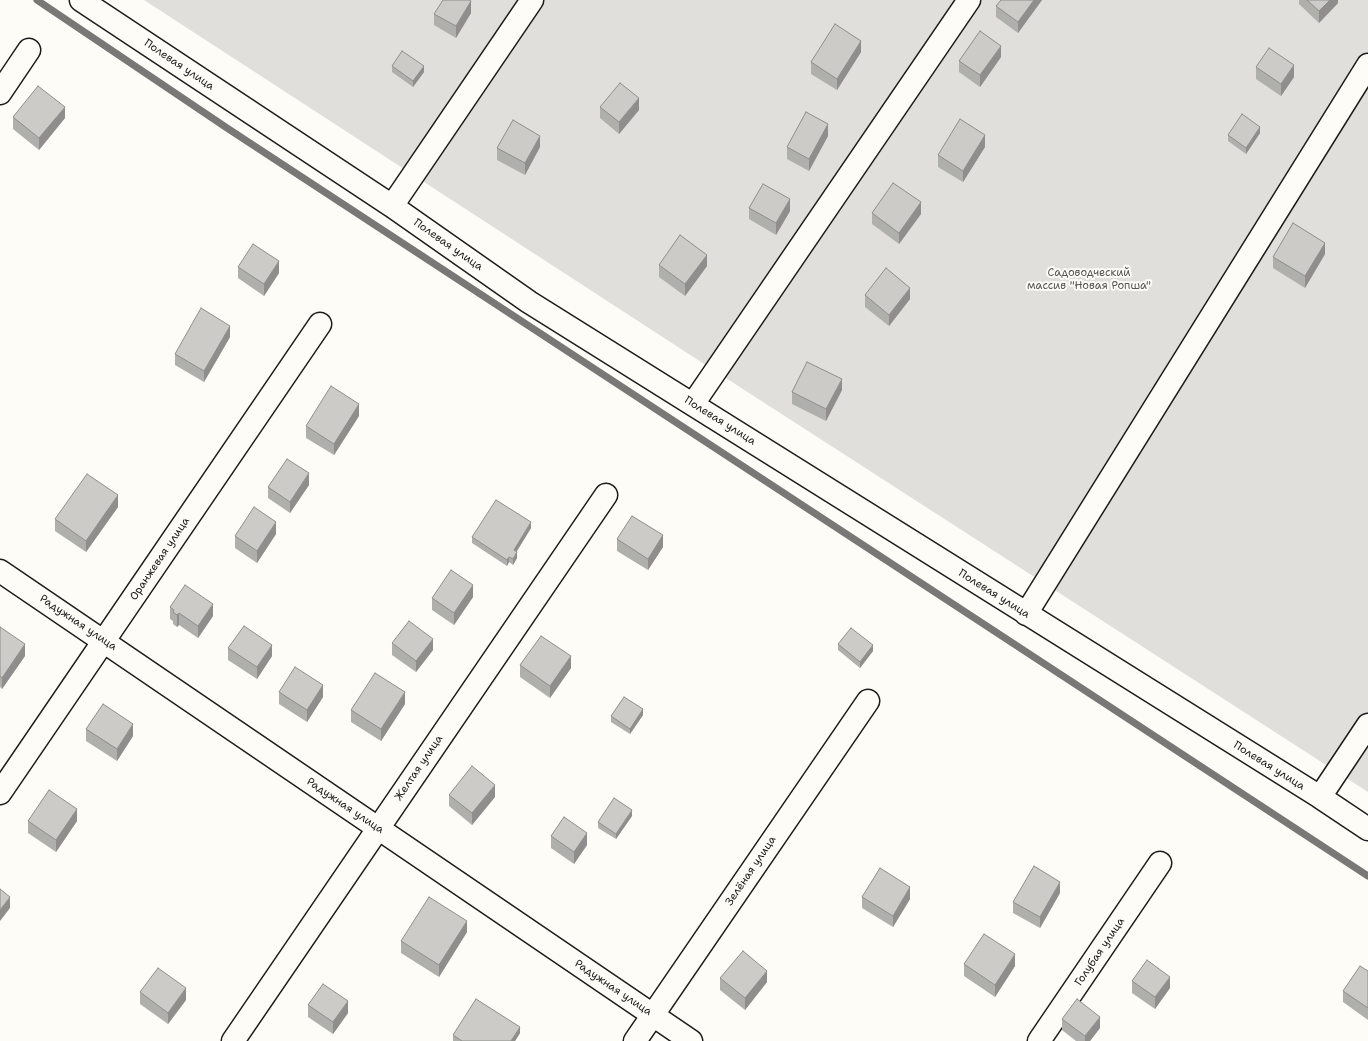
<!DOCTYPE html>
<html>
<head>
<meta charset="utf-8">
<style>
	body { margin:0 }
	canvas { display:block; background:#fdfcf7 }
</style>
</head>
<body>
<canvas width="1368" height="1041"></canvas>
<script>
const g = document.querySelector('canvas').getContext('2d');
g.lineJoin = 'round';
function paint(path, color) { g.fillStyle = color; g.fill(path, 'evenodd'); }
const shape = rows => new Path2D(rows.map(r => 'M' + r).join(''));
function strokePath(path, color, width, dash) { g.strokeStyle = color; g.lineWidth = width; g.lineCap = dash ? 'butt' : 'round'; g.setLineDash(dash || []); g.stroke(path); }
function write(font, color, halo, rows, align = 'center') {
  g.font = font + ' "Shantell Sans",sans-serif'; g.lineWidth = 4; g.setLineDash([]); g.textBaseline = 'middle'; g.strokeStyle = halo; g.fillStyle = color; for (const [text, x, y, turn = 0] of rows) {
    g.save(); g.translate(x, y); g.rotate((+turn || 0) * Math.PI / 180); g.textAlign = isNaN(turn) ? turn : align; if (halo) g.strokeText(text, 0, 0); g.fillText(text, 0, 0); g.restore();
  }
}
const green = shape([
	[144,0,1368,0,1368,792,718,373]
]);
const stream = shape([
	[37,0,227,128,1368,876]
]);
const street = shape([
	[81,0,392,206,529,302,1320,797,1368,829],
	[0,93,29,50],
	[392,206,532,0],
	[693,404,969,0],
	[0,571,691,1041],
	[1026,614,1368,65],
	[0,793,320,324],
	[1320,797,1368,725],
	[233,1041,606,495],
	[635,1041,868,701],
	[1039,1041,1160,863]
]);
const wall = shape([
	[1001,0,1042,0,1018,33,996,17,996,6],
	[1299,0,1338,0,1338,3,1319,23,1299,4],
	[471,13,456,38,434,25,434,14],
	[861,52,837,90,811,74,811,62],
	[1001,57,980,87,959,72,959,61],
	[392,66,424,72,413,87,392,72],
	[1256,67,1294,77,1281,96,1256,79],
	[600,107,639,110,619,134,600,118],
	[13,117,65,118,39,150,13,129],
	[1260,133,1246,154,1228,141,1228,135],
	[828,136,809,171,787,159,787,147],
	[540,147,525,175,497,160,497,148],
	[985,147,963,182,938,167,938,155],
	[749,208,790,211,776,235,749,219],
	[872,213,921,214,899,244,872,224],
	[1325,254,1305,288,1273,268,1273,257],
	[659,265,707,266,685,296,659,277],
	[238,267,279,273,264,296,238,278],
	[865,295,910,299,889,326,865,307],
	[230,337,204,382,175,365,175,354],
	[842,390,826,421,792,404,792,392],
	[359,416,334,455,306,438,306,426],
	[309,485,290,513,268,498,268,487],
	[118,507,86,552,55,531,55,519],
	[531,528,516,552,517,558,513,565,509,562,507,566,472,543,472,537],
	[276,534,257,563,235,548,235,536],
	[617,539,663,547,648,570,617,551],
	[473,597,454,625,432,610,432,598],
	[170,607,213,616,198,638,179,625,177,627,173,624,173,621,170,619],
	[0,627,25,656,2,689,0,687],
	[392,643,433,650,416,672,392,655],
	[838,644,873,651,860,668,838,650],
	[228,648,272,656,257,679,228,660],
	[520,665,571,668,550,698,520,677],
	[279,692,323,697,307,722,279,704],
	[405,704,381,741,351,722,351,710],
	[643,715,630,734,611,722,611,716],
	[86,729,133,736,117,761,86,741],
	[449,795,495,797,472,825,449,806],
	[632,816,616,839,598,828,598,822],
	[28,821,77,821,56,852,28,833],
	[551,836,587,845,574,864,551,848],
	[1060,893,1040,928,1013,913,1013,902],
	[862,897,910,899,893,927,862,908],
	[467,932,439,977,401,953,401,941],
	[964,964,1015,966,995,997,964,976],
	[1368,971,1368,1020,1343,1002,1343,991],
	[720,978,767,982,745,1010,720,990],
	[1132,981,1170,988,1155,1009,1132,993],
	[140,992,186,1000,168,1024,140,1004],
	[308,1005,348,1013,333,1034,308,1017],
	[1062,1019,1100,1028,1090,1041,1076,1041,1062,1030],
	[520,1033,515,1041,453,1041,453,1035]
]);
const shadedWall = shape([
	[1034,0,1042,0,1018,33,1018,22],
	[1330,0,1338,0,1338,3,1319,23,1319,11],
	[471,1,471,13,456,38,456,26],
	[861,41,861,52,837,90,837,79],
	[1001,46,1001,57,980,87,980,75],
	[1294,65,1294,77,1281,96,1281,84],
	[424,66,424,72,413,87,413,81],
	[639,98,639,110,619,134,619,122],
	[65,107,65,118,39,150,39,138],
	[828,124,828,136,809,171,809,159],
	[1260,127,1260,133,1246,154,1246,148],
	[985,135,985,147,963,182,963,171],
	[540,136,540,147,525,175,525,163],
	[790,199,790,211,776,235,776,223],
	[921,202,921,214,899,244,899,233],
	[1325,243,1325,254,1305,288,1305,276],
	[707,255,707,266,685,296,685,284],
	[279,261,279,273,264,296,264,284],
	[910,288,910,299,889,326,889,315],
	[230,326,230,337,204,382,204,371],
	[842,379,842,390,826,421,826,409],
	[359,404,359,416,334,455,334,444],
	[309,473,309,485,290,513,290,502],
	[118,495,118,507,86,552,86,541],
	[276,522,276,534,257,563,257,551],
	[531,522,531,528,514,556,514,550],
	[663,535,663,547,648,570,648,559],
	[517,552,517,558,513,565,513,559],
	[509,557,509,562,507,566,507,560],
	[473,585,473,597,454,625,454,613],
	[213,604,213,616,198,638,198,626],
	[179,613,179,625,177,627,177,615],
	[433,639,433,650,416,672,416,661],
	[25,644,25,656,2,689,2,678],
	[272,645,272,656,257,679,257,667],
	[873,645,873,651,860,668,860,662],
	[571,656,571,668,550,698,550,686],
	[323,685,323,697,307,722,307,710],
	[405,692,405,704,381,741,381,729],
	[643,709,643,715,630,734,630,729],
	[133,724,133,736,117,761,117,749],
	[495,785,495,797,472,825,472,813],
	[77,809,77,821,56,852,56,840],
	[632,810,632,816,616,839,616,834],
	[587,833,587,845,574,864,574,852],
	[1060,882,1060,893,1040,928,1040,917],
	[910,887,910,899,893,927,893,916],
	[10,897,10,908,0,921,0,910],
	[467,921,467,932,439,977,439,965],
	[1015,954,1015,966,995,997,995,985],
	[767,971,767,982,745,1010,745,998],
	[1170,977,1170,988,1155,1009,1155,997],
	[186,988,186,1000,168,1024,168,1013],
	[348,1001,348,1013,333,1034,333,1022],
	[1100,1017,1100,1028,1090,1041,1085,1041,1085,1036],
	[520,1027,520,1033,515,1041,511,1041]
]);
const building = shape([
	[443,0,469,0,471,1,456,26,434,14,443,0],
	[1001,0,1034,0,1018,22,996,6,1001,0],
	[1307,0,1330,0,1319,11,1307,0],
	[835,24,861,41,837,79,811,62,835,24],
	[980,31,1001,46,980,75,959,61,980,31],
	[1269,48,1294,65,1281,84,1256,67,1269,48],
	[402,51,424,66,413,81,392,66,402,51],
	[620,83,639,98,619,122,600,107,620,83],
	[38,86,65,107,39,138,13,117,38,86],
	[806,112,828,124,809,159,787,147,806,112],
	[1242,114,1260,127,1246,148,1228,135,1242,114],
	[960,119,985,135,963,171,938,155,960,119],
	[513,120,540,136,525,163,497,148,513,120],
	[893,183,921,202,899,233,872,213,893,183],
	[763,184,790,199,776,223,749,208,763,184],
	[1293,223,1325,243,1305,276,1273,257,1293,223],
	[680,235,707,255,685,284,659,265,680,235],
	[253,244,279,261,264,284,238,267,253,244],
	[886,268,910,288,889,315,865,295,886,268],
	[201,308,230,326,204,371,175,354,201,308],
	[807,362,842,379,826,409,792,392,807,362],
	[331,386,359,404,334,444,306,426,331,386],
	[287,459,309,473,290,502,268,487,287,459],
	[87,474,118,495,86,541,55,519,87,474],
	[496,500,531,522,514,550,517,552,513,559,509,557,507,560,472,537,496,500],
	[254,507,276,522,257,551,235,536,254,507],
	[632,516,663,535,648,559,617,539,632,516],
	[451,570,473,585,454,613,432,598,451,570],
	[185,585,213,604,198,626,179,613,177,615,173,612,174,610,170,607,185,585],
	[409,621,433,639,416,661,392,643,409,621],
	[244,626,272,645,257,667,228,648,244,626],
	[0,627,25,644,2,678,0,676,0,627],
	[851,628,873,645,860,662,838,644,851,628],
	[541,636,571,656,550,686,520,665,541,636],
	[295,667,323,685,307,710,279,692,295,667],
	[375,673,405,692,381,729,351,710,375,673],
	[624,697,643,709,630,729,611,716,624,697],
	[103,704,133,724,117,749,86,729,103,704],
	[472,766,495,785,472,813,449,795,472,766],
	[49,790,77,809,56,840,28,821,49,790],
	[614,798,632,810,616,834,598,822,614,798],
	[564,817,587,833,574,852,551,836,564,817],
	[1034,866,1060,882,1040,917,1013,902,1034,866],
	[880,868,910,887,893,916,862,897,880,868],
	[0,889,10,897,0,910,0,889],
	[429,897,467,921,439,965,401,941,429,897],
	[984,934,1015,954,995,985,964,964,984,934],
	[743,951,767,971,745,998,720,978,743,951],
	[1147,960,1170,977,1155,997,1132,981,1147,960],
	[1360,966,1368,971,1368,1008,1343,991,1360,966],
	[158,968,186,988,168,1013,140,992,158,968],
	[323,984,348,1001,333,1022,308,1005,323,984],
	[476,999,520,1027,511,1041,462,1041,453,1035,476,999],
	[1077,999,1100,1017,1085,1036,1062,1019,1077,999]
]);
const streetNames = [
	["Полевая улица",179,65,34],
	["Полевая улица",448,245,35],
	["Полевая улица",720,421,32],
	["Оранжевая улица",160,559,-56],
	["Полевая улица",994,594,32],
	["Радужная улица",78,623,34],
	["Полевая улица",1269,766,32],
	["Желтая улица",419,768,-56],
	["Радужная улица",345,806,34],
	["Зелёная улица",751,871,-56],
	["Голубая улица",1100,952,-56],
	["Радужная улица",613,988,34]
];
const parkNames = [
	["Садоводческий",1089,273],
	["массив \"Новая Ропша\"",1089,286]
];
paint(green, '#e0dfdb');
strokePath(stream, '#797876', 7);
strokePath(street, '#1c1c1c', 25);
strokePath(street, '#fdfcf7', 22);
paint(wall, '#afafac');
paint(shadedWall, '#8f8e8c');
paint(building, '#cccbc8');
strokePath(building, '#8f8e8c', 1);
write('11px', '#1c1c1c', '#fdfcf7', streetNames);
write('11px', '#575655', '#fdfcf7', parkNames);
</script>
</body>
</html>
